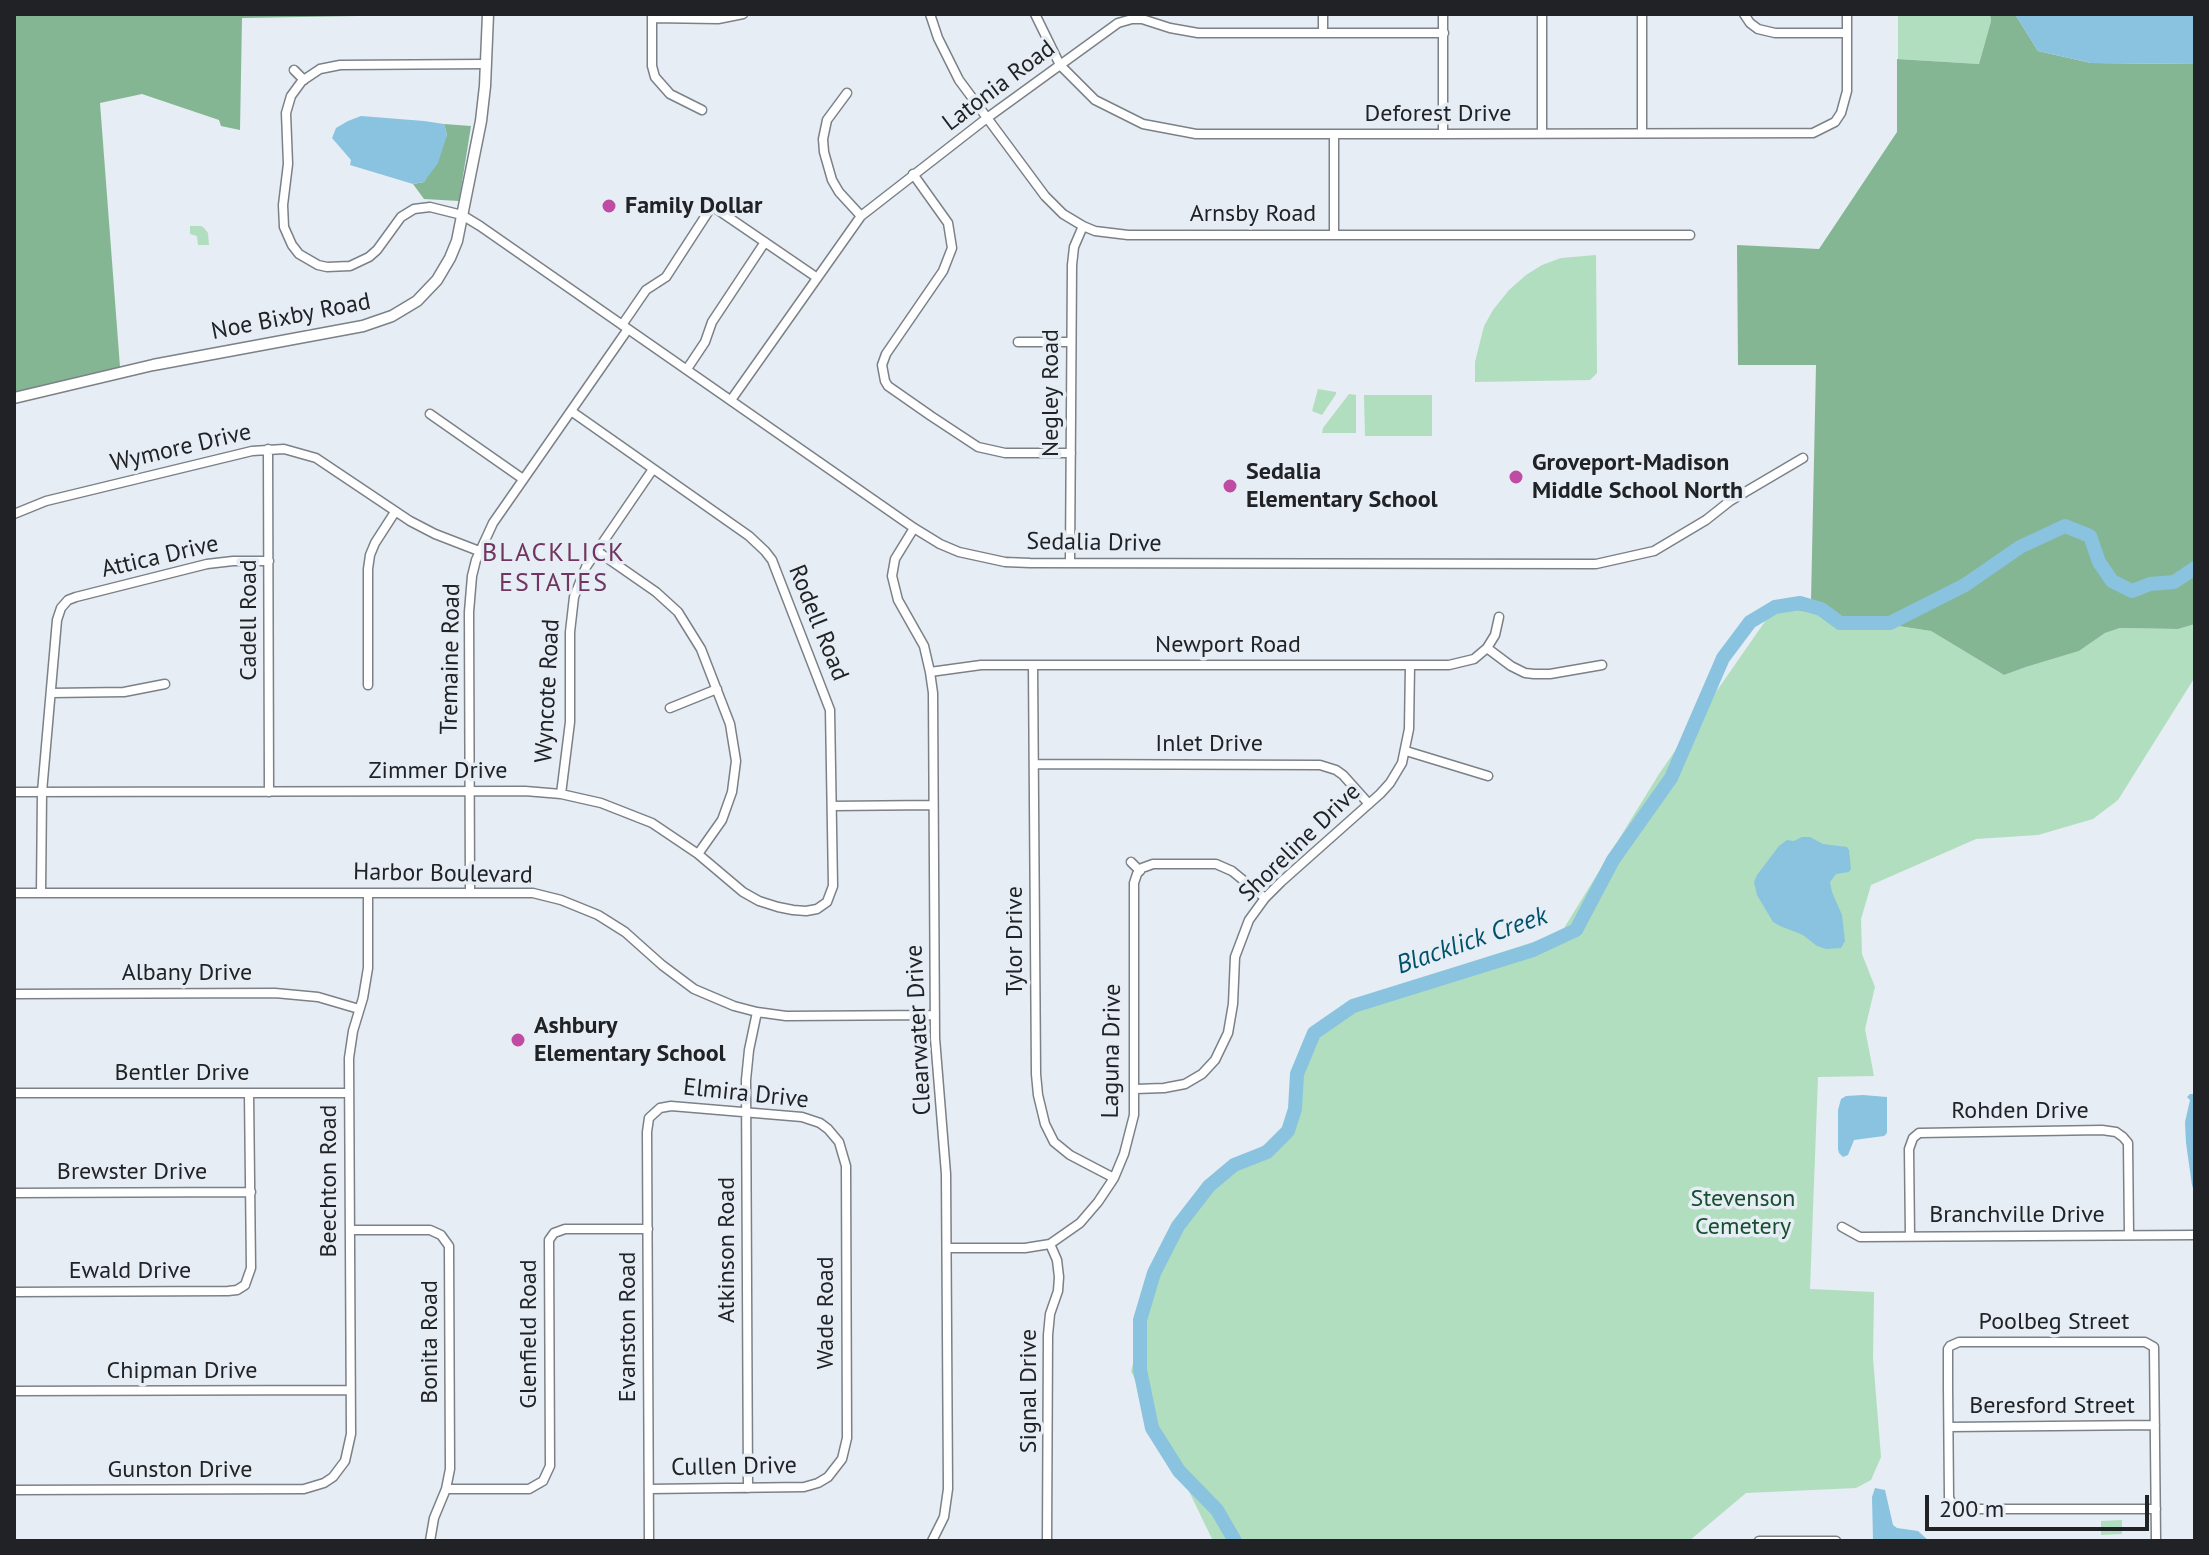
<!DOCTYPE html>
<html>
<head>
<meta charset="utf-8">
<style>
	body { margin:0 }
	#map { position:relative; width:2209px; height:1555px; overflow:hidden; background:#e6edf4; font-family:"PT Sans",sans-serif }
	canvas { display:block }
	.frame { position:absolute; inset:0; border:16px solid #202225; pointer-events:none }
	.scale { position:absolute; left:1925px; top:1495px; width:224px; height:36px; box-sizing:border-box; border:4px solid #202225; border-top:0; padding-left:10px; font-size:24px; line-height:28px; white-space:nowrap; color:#202225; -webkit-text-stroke:6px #e6edf4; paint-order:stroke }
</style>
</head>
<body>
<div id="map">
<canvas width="2209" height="1555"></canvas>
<div class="frame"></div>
<div class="scale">200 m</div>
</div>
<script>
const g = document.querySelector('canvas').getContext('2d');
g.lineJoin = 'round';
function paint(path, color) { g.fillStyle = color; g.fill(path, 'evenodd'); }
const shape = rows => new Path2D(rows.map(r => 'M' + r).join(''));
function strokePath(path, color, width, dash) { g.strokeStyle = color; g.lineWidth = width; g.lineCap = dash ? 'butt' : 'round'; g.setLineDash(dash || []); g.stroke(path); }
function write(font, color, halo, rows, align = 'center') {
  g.font = font + ' "PT Sans",sans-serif'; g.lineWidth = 7; g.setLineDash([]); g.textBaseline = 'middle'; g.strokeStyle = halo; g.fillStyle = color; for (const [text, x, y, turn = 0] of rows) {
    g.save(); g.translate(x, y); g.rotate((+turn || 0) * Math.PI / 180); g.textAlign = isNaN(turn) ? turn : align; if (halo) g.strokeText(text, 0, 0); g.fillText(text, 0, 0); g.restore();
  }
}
const green = shape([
	[1898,14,1990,14,1991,21,1979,64,1898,59],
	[190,226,201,226,204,228,208,233,209,245,198,245,197,236,190,234],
	[1596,255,1597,373,1590,380,1475,382,1475,362,1484,326,1493,310,1509,290,1526,275,1542,265,1561,258],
	[1318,389,1336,392,1336,394,1322,415,1312,411],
	[1349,394,1356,395,1356,433,1322,433,1323,428],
	[1364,395,1432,395,1432,436,1365,436],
	[1775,607,1931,631,2004,675,2026,667,2079,651,2105,633,2120,628,2178,629,2195,624,2195,677,2118,800,2093,819,2038,835,1976,839,1871,885,1861,919,1862,954,1875,987,1865,1029,1874,1076,1818,1077,1810,1289,1874,1292,1873,1358,1881,1457,1871,1480,1856,1488,1746,1493,1689,1541,1213,1541,1131,1371,1164,1254,1223,1169,1288,1131,1314,1033,1367,996,1561,933,1659,774],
	[2122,1520,2122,1534,2101,1535,2101,1521]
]);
const forest = shape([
	[14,14,474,14,242,18,240,130,221,126,219,120,142,94,100,103,120,367,14,394],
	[1990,14,2015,14,2038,51,2091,63,2195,64,2195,624,2178,629,2120,628,2105,633,2079,651,2026,667,2004,675,1931,631,1775,607,1777,602,1811,601,1816,365,1738,365,1737,245,1819,249,1897,132,1897,59,1979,64,1991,21],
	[444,124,471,126,459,201,424,199,413,184,424,182,447,135]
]);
const water = shape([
	[2015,14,2195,14,2195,64,2091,63,2038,51],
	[361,116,424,121,444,124,447,135,438,163,424,182,413,184,350,165,351,160,332,138,336,128,348,121],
	[1802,837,1810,837,1823,844,1847,847,1849,850,1851,869,1849,872,1836,874,1830,882,1832,892,1842,915,1845,941,1841,948,1826,949,1817,946,1803,935,1780,926,1773,922,1757,895,1754,882,1757,875,1779,846,1787,840,1794,841],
	[2190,1094,2195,1094,2195,1195,2192,1185,2186,1143,2185,1122,2190,1100,2187,1097],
	[1863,1095,1887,1097,1887,1133,1884,1136,1854,1140,1848,1155,1843,1157,1839,1153,1838,1149,1838,1110,1841,1099,1846,1096],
	[1875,1488,1885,1490,1893,1525,1897,1528,1918,1531,1929,1541,1873,1541,1872,1497]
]);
const river = shape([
	[1235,1541,1217,1510,1179,1471,1152,1428,1140,1370,1140,1320,1154,1273,1178,1226,1209,1186,1234,1165,1267,1152,1288,1131,1295,1109,1297,1074,1314,1033,1353,1006,1533,950,1576,930,1613,860,1671,778,1723,658,1750,622,1775,607,1800,603,1821,609,1840,623,1890,623,1965,585,2020,547,2065,526,2090,536,2099,562,2112,581,2132,591,2150,584,2174,582,2195,568]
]);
const minor = shape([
	[652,14,652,66,655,77,670,94,702,110],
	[930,14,938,38,959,80,1045,196,1063,214,1083,226,1095,231,1128,235,1690,235],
	[1035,14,1060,65,1095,100,1143,124,1196,134,1443,134,1813,133,1835,122,1841,113,1847,91,1847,14],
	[1642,14,1642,133],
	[1744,14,1750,23,1758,29,1775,33,1847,33],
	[652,18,718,19,743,14],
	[1323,32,1323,14],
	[486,64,340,65,320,69,302,81,291,96,286,113,288,164,283,205,284,227,292,245,299,254,318,265,327,267,350,266,369,257,377,250,401,217,414,209,430,207,462,215,480,226,914,528,940,544,959,552,1005,562,1030,563,1596,564,1654,551,1706,520,1730,501,1803,458],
	[294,70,304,80],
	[847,93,827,120,823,139,824,152,832,180,839,192,861,216],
	[1542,133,1542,14],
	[1443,134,1443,14],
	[913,174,948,223,952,248,943,271,886,354,882,365,885,381,888,386,931,416,978,447,1005,453,1071,453],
	[1334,234,1334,134],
	[622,325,646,290,666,277,712,206,816,277],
	[1018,342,1071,342],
	[687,369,705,342,712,322,765,242],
	[731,400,861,216,987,118,1118,23,1132,19,1142,19,1170,28,1198,33,1444,33],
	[430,414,523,479],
	[268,449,269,792],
	[14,514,46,501,252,451,284,449,316,458,410,521,435,534,479,551],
	[914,528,895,559,892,576,898,600,924,646,930,672,933,693,935,1038,946,1174,948,1489,944,1517,932,1541],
	[597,551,656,592,678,612,701,649,730,724,736,761,732,792,722,820,698,854],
	[1070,562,1072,265,1074,247,1083,226],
	[1487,648,1511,666,1525,673,1534,674,1550,674,1602,665],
	[1033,665,1036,1074,1038,1095,1045,1124,1054,1142,1070,1155,1114,1178],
	[930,672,981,665,1449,665,1474,659,1487,648,1495,635,1499,617],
	[368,685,368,569,370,555,375,543,395,512],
	[51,693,124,692,165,684],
	[670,708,717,689],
	[1406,751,1488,776],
	[1034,764,1320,765,1336,770,1343,775,1369,804],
	[14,792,525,791,561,794,601,803,652,823,698,854,743,892,759,901,778,907,793,910,806,911,817,909,827,902,833,886,830,710,772,560,765,551,749,536,571,411],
	[561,794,570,722,570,632,574,597,586,567,653,469],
	[832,806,933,805],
	[1131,862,1140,871],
	[470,892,469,612,472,576,476,560,493,523,628,329],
	[14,893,533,893,561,900,598,915,625,932,662,965,694,989,734,1006,757,1012,786,1016,935,1015],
	[41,893,42,792,57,620,61,608,68,600,76,597,207,564,233,561,269,561],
	[14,994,275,993,318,997,359,1009],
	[1135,1089,1164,1088,1185,1084,1202,1074,1215,1060,1228,1033,1233,1004,1235,957,1249,920,1265,898,1281,882,1380,794,1390,783,1402,763,1409,729,1410,665],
	[14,1093,349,1093],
	[14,1193,251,1192],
	[1842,1227,1860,1237,2195,1235],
	[350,1230,430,1230,441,1235,449,1246,450,1469,446,1489,434,1518,430,1541],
	[1910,1236,1909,1149,1913,1138,1919,1133,2102,1130,2116,1132,2123,1137,2128,1143,2129,1235],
	[947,1248,1025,1248,1050,1244,1080,1223,1098,1202,1114,1178,1124,1154,1134,1115,1134,883,1137,874,1142,868,1153,864,1216,864,1232,871,1265,898],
	[245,1285,251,1268,249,1093],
	[14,1292,228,1291,237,1290,245,1285],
	[14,1391,350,1390],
	[1949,1427,2155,1425],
	[543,1481,550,1466,549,1240,554,1233,565,1229,648,1229],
	[748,1488,746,1080,749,1050,757,1012],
	[446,1489,529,1489,543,1481],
	[649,1489,804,1487,818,1483,828,1477,842,1459,847,1438,846,1166,839,1142,828,1129,820,1123,802,1117,671,1106,660,1108,649,1118,647,1132,649,1541],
	[14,1490,304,1489,324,1483,333,1477,345,1461,351,1434,349,1058,353,1031,363,998,368,968,368,893],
	[2156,1509,1955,1509,1949,1498,1948,1386,1948,1349,1950,1346,1959,1342,2145,1342,2154,1347,2156,1541],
	[1047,1541,1048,1335,1050,1314,1058,1291,1059,1277,1057,1260,1050,1244],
	[1759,1541,1836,1541]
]);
const tertiary = shape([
	[14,398,153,365,363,326,392,316,417,301,437,280,450,258,457,241,481,121,485,86,488,14]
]);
const markers = [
	[609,206,8,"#c04ba2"],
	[1516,477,8,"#c04ba2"],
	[1230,486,8,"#c04ba2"],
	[518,1040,8,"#c04ba2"]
];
const streetNames = [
	["Latonia Road",999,86,-37],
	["Deforest Drive",1438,114],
	["Arnsby Road",1253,214],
	["Noe Bixby Road",291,317,-11],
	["Negley Road",1051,393,-90],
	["Wymore Drive",181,448,-13],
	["Sedalia Drive",1094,543,1],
	["Attica Drive",160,557,-13],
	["Cadell Road",249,620,-90],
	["Rodell Road",818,623,68],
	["Newport Road",1228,645],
	["Tremaine Road",451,659,-89],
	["Wyncote Road",548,691,-87],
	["Inlet Drive",1209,744],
	["Zimmer Drive",438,771],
	["Shoreline Drive",1300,843,-44],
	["Harbor Boulevard",443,874,1],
	["Tylor Drive",1015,941,-90],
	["Albany Drive",187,973],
	["Clearwater Drive",919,1030,-93],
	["Laguna Drive",1112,1051,-89],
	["Bentler Drive",182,1073],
	["Elmira Drive",746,1094,6],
	["Rohden Drive",2020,1111],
	["Brewster Drive",132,1172],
	["Beechton Road",329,1181,-90],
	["Branchville Drive",2017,1215],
	["Atkinson Road",727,1250,-90],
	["Ewald Drive",130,1271],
	["Wade Road",826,1313,-90],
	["Poolbeg Street",2054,1322],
	["Evanston Road",628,1327,-90],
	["Glenfield Road",529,1334,-90],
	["Bonita Road",430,1342,-90],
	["Chipman Drive",182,1371],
	["Signal Drive",1029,1391,-90],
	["Beresford Street",2052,1406],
	["Cullen Drive",734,1467,-1],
	["Gunston Drive",180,1470]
];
const poiNames = [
	["Family Dollar",625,206],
	["Groveport-Madison",1532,463],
	["Middle School North",1532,491],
	["Sedalia",1246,472],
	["Elementary School",1246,500],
	["Ashbury",534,1026],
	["Elementary School",534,1054]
];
const parkNames = [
	["Stevenson",1743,1199],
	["Cemetery",1743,1227]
];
const neighbourhoodNames = [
	["BLACKLICK",554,554],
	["ESTATES",554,584]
];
const waterNames = [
	["Blacklick Creek",1472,941,-19]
];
paint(green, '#b1debe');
paint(forest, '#84b694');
paint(water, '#89c3df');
strokePath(river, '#89c3df', 14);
strokePath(minor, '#7b8187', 11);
strokePath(tertiary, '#7b8187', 13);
strokePath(minor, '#fff', 8);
strokePath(tertiary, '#fff', 10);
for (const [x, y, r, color] of markers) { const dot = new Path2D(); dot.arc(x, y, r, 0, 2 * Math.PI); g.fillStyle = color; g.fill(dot); strokePath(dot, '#e6edf4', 3); }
write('24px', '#202225', '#e6edf4', streetNames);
write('bold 24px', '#202225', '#e6edf4', poiNames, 'left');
write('24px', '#164f2e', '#e6edf4', parkNames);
g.letterSpacing = '2px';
write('26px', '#703560', '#e6edf4', neighbourhoodNames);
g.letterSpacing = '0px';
write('italic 26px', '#00516c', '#e6edf4', waterNames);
</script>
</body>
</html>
